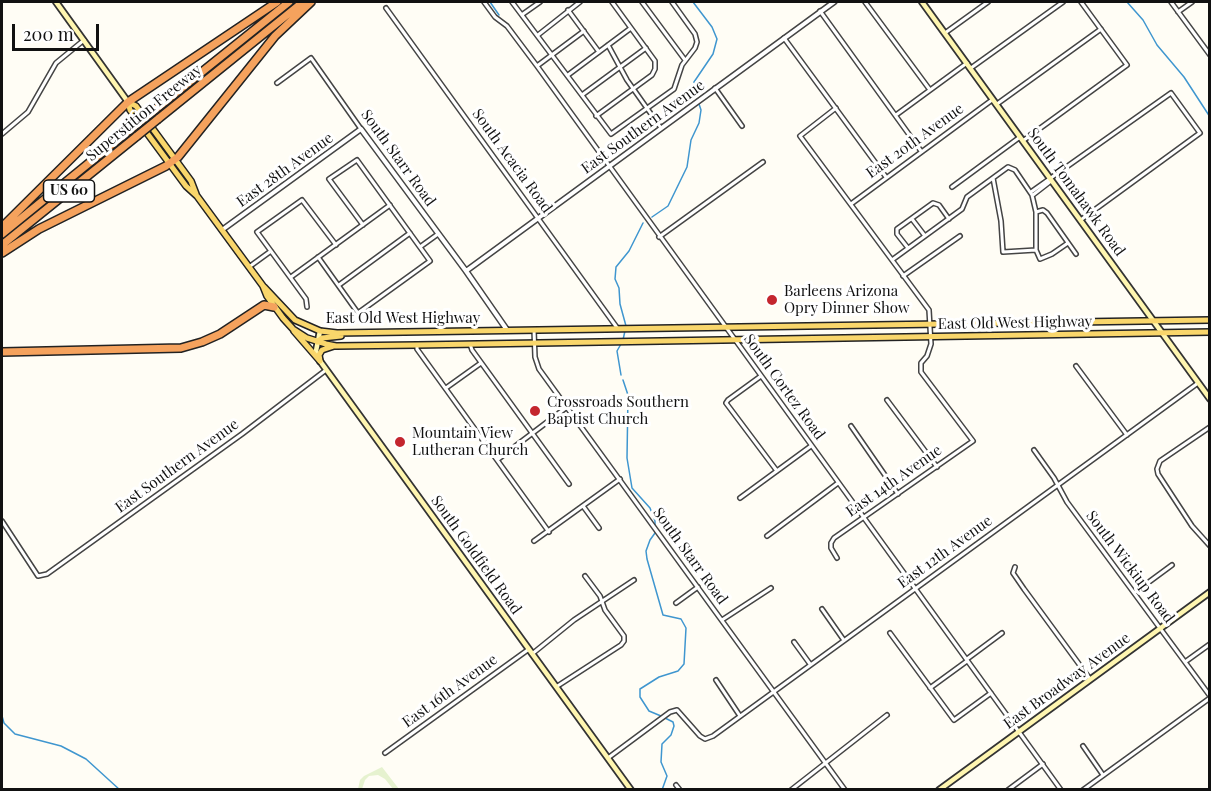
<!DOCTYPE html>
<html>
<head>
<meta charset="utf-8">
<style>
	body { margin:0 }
	#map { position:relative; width:1211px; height:791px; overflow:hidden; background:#fffdf5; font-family:"Playfair Display",serif }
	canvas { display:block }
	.frame { position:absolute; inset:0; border:3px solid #111; pointer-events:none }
	.scale { position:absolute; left:12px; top:24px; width:87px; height:27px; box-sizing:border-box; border:3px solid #111; border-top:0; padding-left:8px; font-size:18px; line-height:21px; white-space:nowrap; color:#111; -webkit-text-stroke:4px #fff; paint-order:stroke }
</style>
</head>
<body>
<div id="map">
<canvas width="1211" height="791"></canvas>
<div class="frame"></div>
<div class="scale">200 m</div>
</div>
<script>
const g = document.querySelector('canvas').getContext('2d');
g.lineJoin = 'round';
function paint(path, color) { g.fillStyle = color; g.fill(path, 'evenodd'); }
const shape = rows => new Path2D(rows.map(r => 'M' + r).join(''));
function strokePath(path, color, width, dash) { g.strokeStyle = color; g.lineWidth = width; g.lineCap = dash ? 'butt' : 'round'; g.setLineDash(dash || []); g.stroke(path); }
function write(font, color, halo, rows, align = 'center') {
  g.font = font + ' "Playfair Display",serif'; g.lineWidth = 6; g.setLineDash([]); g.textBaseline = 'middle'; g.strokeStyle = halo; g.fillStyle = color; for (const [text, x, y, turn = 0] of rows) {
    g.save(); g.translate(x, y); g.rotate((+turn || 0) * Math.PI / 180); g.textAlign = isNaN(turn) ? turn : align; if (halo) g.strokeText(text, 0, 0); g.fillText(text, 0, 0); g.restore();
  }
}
const pitch = shape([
	[382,767,399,789,393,789,385,779,378,775,369,776,365,780,362,789,358,789,360,780,364,776]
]);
const stream = shape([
	[490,2,499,15],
	[693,2,712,27,717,39,713,54,694,82,695,91],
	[1127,2,1143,20,1157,45,1184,77,1210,117],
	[652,217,668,206,687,167,691,140,699,123,701,110,699,104],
	[623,340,626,326,620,304,619,288,615,279,616,267,629,251,643,223],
	[621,375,617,351,621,344],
	[623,380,628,395,627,458,632,488,650,508,655,521,655,533,650,540,646,551,647,559,663,615,681,619,686,628,684,664,678,671,659,677,640,689,640,697,649,711,661,716],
	[2,716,4,723,15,734,61,746,86,759,120,790],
	[662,790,667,776,661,762,662,744,671,735,674,726,673,722,665,718]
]);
const minor = shape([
	[484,2,495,17,507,26,537,66,1061,790],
	[512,2,611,134,674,89,682,65,695,48,697,42,695,34,672,2],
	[642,2,685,60],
	[865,2,930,90],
	[1171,2,1210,55],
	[386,8,618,329],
	[568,10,599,52],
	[820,11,921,151],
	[1178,12,1192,2],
	[523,14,540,2],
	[945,33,988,2],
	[538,35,580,2],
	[784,38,886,177],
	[608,45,627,80,661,128],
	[537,66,584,31],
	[971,68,1063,2],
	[568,75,631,28],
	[277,83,311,58,361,129],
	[715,88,742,126],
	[582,95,646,48],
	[997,104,1101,29],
	[836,108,800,136,929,310,931,344,927,356,921,363,921,372,973,441,834,538,831,543,831,548,837,558],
	[896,115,967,63],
	[596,116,652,75,655,69,655,61,612,2],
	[2,134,28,112,56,63,84,40],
	[1024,140,1127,65,1081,2],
	[993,178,1001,221,1003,252,1036,250],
	[952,187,1020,137],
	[1031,192,1171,93,1200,133,1082,219],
	[1033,195,1051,181],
	[851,204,992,100],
	[1036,212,1043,210,1047,213,1076,254],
	[912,219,925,236],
	[659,237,763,162],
	[420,247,438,234],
	[908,248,897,234,897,229,933,203,939,205,949,219],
	[318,257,358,313,430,261,357,160,329,179,363,225],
	[892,260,962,209,967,197,1008,167,1015,170,1032,195,1036,212,1036,250,1040,259,1052,254,1068,243],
	[249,267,271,251],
	[903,276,960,236],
	[291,277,390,205],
	[339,285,410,233],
	[307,307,306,299,257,232,302,200,336,245],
	[534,330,535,357,539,369,845,790],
	[470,344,472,350,569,484],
	[417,345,417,349,549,532],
	[1076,366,1127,435],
	[761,376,728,400,726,403,777,471],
	[446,388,481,363],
	[887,400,937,467],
	[851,426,898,494],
	[1210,427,1160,461,1157,469,1158,474,1192,526,1210,546],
	[1034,450,1054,478,1067,502,1210,696],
	[497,460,567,407],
	[740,498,811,446],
	[583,506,599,528],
	[2,521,38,576,47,574,242,434,326,370],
	[767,536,838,483],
	[534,541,620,479],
	[1015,567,1013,573,1024,589,1090,679],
	[1134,593,1172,565],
	[676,603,698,587],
	[822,609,843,639],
	[722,620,771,588],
	[890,633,954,720,991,693],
	[794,642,810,664],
	[532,654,574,620,634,580],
	[967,659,1002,633],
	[1185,662,1210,644],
	[716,680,740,716],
	[556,687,621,645,624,641,624,636,605,610,600,596,585,576],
	[930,688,967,661],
	[1083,746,1103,775],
	[385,753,529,649],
	[608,758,670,712,677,710,700,736,705,739,713,736,1198,383],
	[676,785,680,790],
	[791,790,887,715],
	[1008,790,1043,764],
	[1083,790,1210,698]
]);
const tertiary = shape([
	[222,230,361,129,466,271,507,330],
	[466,271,834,2]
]);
const secondary = shape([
	[56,2,128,102],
	[922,2,1210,399],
	[320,331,316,351,320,361,631,790],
	[939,790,1210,592]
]);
const primary = shape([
	[128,102,130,110,186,186,197,196,263,286,267,296,283,318,293,329,307,338,326,344,336,346,417,345,1210,332],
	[128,102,136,106,191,181,196,194],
	[264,287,295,320,320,331,337,333,1210,320],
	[294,331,320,361],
	[317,342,322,338,341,336],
	[320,361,319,355,322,350,334,346]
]);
const motorway = shape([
	[152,112,289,2],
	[158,119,303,2],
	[2,227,128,102,277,2],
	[2,234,132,128],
	[2,245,137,136],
	[2,253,39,229,166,166,178,157,275,36,311,2],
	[2,352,181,348,202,342,220,334,264,305,274,307]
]);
const motorwayBridge = shape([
	[132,128,152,112],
	[137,136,158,119]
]);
const markers = [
	[772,300,6,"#c4262e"],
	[535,411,6,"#c4262e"],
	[400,442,6,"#c4262e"]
];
const shields = [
	[69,191,51]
];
const shieldNames = [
	["US 60",69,191]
];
const streetNames = [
	["Superstition Freeway",144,113,-39],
	["East Southern Avenue",643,127,-36],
	["East 20th Avenue",915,141,-36],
	["South Starr Road",398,158,54],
	["South Acacia Road",512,161,54],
	["East 28th Avenue",285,170,-36],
	["South Tomahawk Road",1076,192,54],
	["East Old West Highway",403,318],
	["East Old West Highway",1015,323,-1],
	["South Cortez Road",784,387,54],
	["East Southern Avenue",177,466,-36],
	["East 14th Avenue",894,481,-35],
	["East 12th Avenue",945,552,-36],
	["South Goldfield Road",476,555,54],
	["South Starr Road",690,556,54],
	["South Wickiup Road",1130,567,53],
	["East Broadway Avenue",1067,681,-36],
	["East 16th Avenue",450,691,-36]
];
const poiNames = [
	["Barleens Arizona",784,291],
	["Opry Dinner Show",784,308],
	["Crossroads Southern",547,402],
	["Baptist Church",547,419],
	["Mountain View",412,433],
	["Lutheran Church",412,450]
];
paint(pitch, '#e6f2cf');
strokePath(stream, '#3f96cf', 1.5);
strokePath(minor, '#444', 6);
strokePath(tertiary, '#444', 7);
strokePath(secondary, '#333', 8);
strokePath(primary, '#222', 8);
strokePath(motorway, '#222', 10);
strokePath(minor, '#fff', 3);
strokePath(tertiary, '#fff', 4);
strokePath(secondary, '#fff6b0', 4.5);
strokePath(primary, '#f9d66b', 5);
strokePath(motorway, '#f5a25d', 7);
strokePath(motorwayBridge, '#222', 10, []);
strokePath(motorwayBridge, '#f5a25d', 7);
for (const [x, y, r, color] of markers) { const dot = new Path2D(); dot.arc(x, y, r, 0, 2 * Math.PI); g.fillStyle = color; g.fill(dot); strokePath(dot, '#fff', 2); }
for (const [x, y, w] of shields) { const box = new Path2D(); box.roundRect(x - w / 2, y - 11, w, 22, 4.5); g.fillStyle = '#fff'; g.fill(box); strokePath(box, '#111', 1.5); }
write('bold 14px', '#111', null, shieldNames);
write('15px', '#111', '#fff', streetNames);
write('15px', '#111', '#fff', poiNames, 'left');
</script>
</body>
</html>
